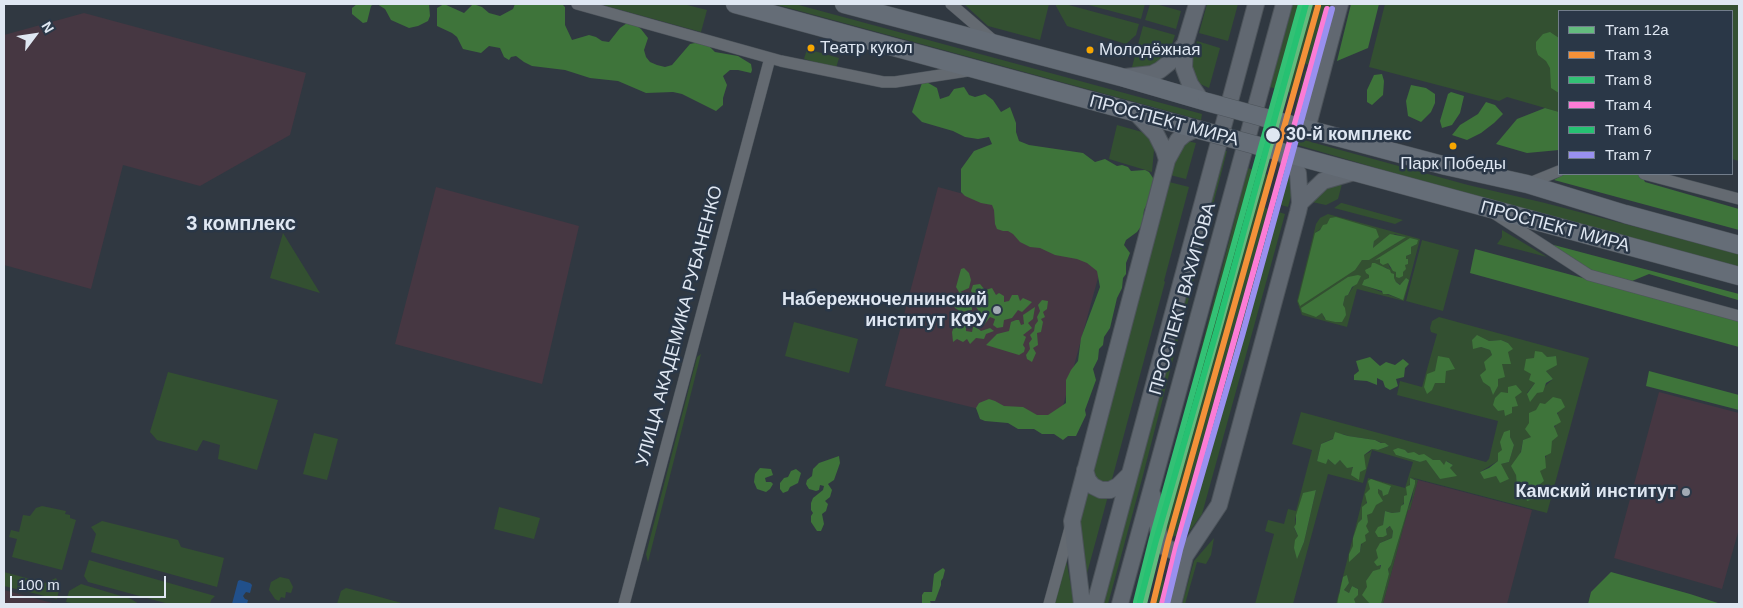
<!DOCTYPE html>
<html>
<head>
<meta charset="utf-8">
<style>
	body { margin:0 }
	#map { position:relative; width:1743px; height:608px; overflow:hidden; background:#303841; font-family:Helvetica,sans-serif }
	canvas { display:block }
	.frame { position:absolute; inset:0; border:5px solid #dfe7f2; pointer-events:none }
	.legend { position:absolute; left:1558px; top:10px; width:175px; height:165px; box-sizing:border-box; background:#2a3747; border:1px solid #727d8b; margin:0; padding:6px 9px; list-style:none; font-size:15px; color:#dfe7f2 }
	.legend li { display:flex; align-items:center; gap:10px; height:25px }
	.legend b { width:25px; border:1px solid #727d8b }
	.north { position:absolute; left:10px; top:10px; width:50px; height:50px; -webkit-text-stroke:4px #2a3747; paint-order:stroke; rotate:59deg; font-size:14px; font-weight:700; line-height:20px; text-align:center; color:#dfe7f2 }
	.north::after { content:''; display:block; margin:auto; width:18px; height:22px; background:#dfe7f2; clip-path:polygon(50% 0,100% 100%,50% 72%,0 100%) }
	.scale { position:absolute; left:10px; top:576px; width:156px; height:22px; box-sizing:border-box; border:2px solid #dfe7f2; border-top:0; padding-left:6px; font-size:15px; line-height:18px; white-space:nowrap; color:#dfe7f2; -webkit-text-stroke:4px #2a3747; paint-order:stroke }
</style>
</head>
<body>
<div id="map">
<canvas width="1743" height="608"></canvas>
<div class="frame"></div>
<ul class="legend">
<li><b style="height:6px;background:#64bb7e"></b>Tram 12а</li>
<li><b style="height:6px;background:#f49139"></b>Tram 3</li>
<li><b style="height:6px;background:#33c175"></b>Tram 8</li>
<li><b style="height:6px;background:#fb7cd6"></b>Tram 4</li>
<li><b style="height:6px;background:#26c172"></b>Tram 6</li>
<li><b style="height:6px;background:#9990ef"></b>Tram 7</li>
</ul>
<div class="north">N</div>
<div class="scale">100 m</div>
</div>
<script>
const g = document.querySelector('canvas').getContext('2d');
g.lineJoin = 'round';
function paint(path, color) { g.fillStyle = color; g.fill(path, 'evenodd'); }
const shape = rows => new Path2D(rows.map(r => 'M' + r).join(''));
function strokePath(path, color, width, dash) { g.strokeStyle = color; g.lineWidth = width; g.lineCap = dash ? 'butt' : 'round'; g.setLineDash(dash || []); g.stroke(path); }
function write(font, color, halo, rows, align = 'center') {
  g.font = font + ' Helvetica,sans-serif'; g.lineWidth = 5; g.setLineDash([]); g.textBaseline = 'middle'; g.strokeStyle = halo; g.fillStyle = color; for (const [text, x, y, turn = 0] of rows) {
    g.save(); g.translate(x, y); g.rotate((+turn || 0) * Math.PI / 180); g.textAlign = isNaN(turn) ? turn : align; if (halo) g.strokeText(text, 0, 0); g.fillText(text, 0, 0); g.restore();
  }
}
const education = shape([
	[84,13,306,73,290,135,200,186,123,165,91,289,4,265,4,35],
	[436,187,579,226,542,384,395,344],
	[938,187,1110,234,1057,428,885,386],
	[1659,392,1739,413,1739,529,1722,589,1614,558],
	[1418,480,1532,510,1507,604,1383,604,1408,510,1410,510],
	[4,590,56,604,4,604]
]);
const green = shape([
	[599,4,683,4,707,10,701,32],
	[774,4,795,4,1202,114,1201,120],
	[964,4,1049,4,1040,40,988,26],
	[1056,4,1065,4,1139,24,1136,35,1126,44,1067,26,1056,6],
	[1085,4,1145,4,1141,19],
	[1150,4,1156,4,1181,11,1176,29,1145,20],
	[1207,4,1238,4,1228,41,1199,33],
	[1293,4,1334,4,1317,67,1302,63,1292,93,1270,87],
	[1385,4,1739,4,1739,161,1732,159,1732,11,1559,11,1559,112,1507,97,1499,101,1369,67],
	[1143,26,1175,35,1168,56,1156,67,1140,68,1132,67],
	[1197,41,1220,48,1209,88,1198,83,1189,68],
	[807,49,839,58,836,68,804,59],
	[1305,71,1315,74,1303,113,1299,114,1294,113],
	[1117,125,1142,132,1150,139,1154,150,1152,172,1109,159],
	[1293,137,1468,185,1545,203,1739,254,1739,269,1475,197,1291,143],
	[1187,141,1196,143,1186,179,1170,175,1178,149],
	[1222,150,1227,151,1142,479,1108,604,1103,604,1137,478],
	[1248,168,1271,176,1263,207,1285,214,1202,514,1189,532,1180,537,1172,536,1163,530,1159,511],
	[1279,168,1289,171,1294,185,1288,207,1270,202],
	[1169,182,1189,187,1164,281,1165,282,1111,483,1107,485,1091,475],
	[1342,184,1338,199,1326,205,1312,202,1317,190],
	[1341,203,1342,203,1403,220,1395,224,1334,208],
	[1328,214,1420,239,1404,301,1357,289,1347,327,1302,315,1297,301,1316,224,1320,218],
	[1327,224,1374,241,1373,249,1395,234,1405,237,1362,260,1358,263,1315,233],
	[1417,244,1411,247,1411,254,1406,256,1403,272,1390,268,1388,263,1381,259],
	[1375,263,1382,267,1387,268,1396,282,1401,285,1406,279,1400,299,1363,285,1364,280,1369,279,1371,267],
	[1360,276,1348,295,1345,296,1343,305,1344,312,1335,322,1324,318,1323,313,1319,314],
	[1502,230,1547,257,1497,244,1502,237],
	[283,233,320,293,270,278],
	[1422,240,1459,250,1443,311,1406,301],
	[1439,317,1589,358,1547,513,1410,477,1418,480,1410,510,1408,510,1383,604,1381,604,1389,574,1388,569,1391,565,1407,510,1412,499,1415,479,1411,479,1407,495,1400,512,1392,513,1385,511,1383,525,1378,537,1387,535,1386,529,1391,526,1393,531,1392,538,1380,543,1380,569,1367,587,1368,601,1370,604,1356,604,1354,599,1358,589,1352,586,1349,593,1344,590,1349,583,1347,575,1339,592,1339,599,1336,604,1368,478,1405,488,1413,462,1372,450,1363,483,1328,474,1293,604,1255,604,1274,534,1265,531,1268,520,1284,524,1288,509,1296,511,1312,450,1292,444,1301,412,1486,462,1489,459,1498,421,1397,395,1400,381,1422,387,1437,334,1431,332,1430,328,1432,321],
	[1501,340,1508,343,1508,351,1502,364,1493,394,1490,387,1483,381,1492,355,1490,350,1481,347,1473,348,1489,341],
	[1556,356,1546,371,1553,379,1537,393,1527,393,1535,383,1531,374,1534,359],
	[1561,399,1552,441,1540,471,1539,485,1517,489,1516,475,1523,440,1531,437],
	[1510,431,1510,437,1514,445,1509,462,1501,464,1501,483,1496,476,1480,472,1498,461],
	[1343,434,1348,436,1375,440,1389,446,1378,450,1372,449,1370,452,1364,455,1364,464,1360,472,1340,460,1335,465,1328,459,1317,461,1321,444],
	[1405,450,1408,453,1433,460,1444,466,1447,461,1453,465,1440,479,1426,459,1420,462,1396,455],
	[1391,487,1388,493,1383,495,1382,491,1378,489,1378,493,1367,515,1360,552,1353,558,1349,554,1354,546,1353,538,1358,523,1362,519,1370,489],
	[1316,490,1304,542,1297,558,1298,536,1294,528,1296,524,1295,519,1303,494],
	[794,322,858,339,849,373,785,356],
	[701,354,648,562,646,554,697,357],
	[168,372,278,400,257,470,218,459,220,445,203,440,197,451,157,440,150,432],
	[314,433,338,439,327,480,303,474],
	[1088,489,1108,496,1086,577,1078,527],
	[42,506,66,511,65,514,70,515,70,518,76,520,62,570,12,557,17,539,9,537,11,530,19,532,23,515,30,516,36,508],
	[499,507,540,518,534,539,494,529],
	[102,521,178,540,181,547,224,558,217,587,91,552,96,534,91,527],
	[1153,536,1156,551,1142,604,1135,604],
	[1214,538,1211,555,1206,564,1197,562,1185,604,1182,604,1194,561],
	[1066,558,1074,604,1053,604],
	[89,560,155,579,215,596,211,600,210,604,169,604,88,582,84,576],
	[1161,567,1168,604,1152,604],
	[4,572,45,583,56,578,60,586,57,599,4,586],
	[280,577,289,579,293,587,291,593,286,592,285,598,281,597,279,601,275,599,269,590,271,582],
	[81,584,131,599,139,604,76,604,66,602,69,591],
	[346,588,369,594,405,604,337,604,341,591]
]);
const forest = shape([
	[357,4,374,4,371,6,367,22,363,23,352,14,352,8],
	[377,4,429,4,430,16,428,21,418,26,409,28,391,20,385,9],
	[444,4,464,13,473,4,482,7,489,13,500,16,513,9,515,4,562,4,565,7,565,25,572,40,589,35,596,37,602,41,609,42,620,28,627,23,633,23,641,29,648,38,644,50,646,57,650,62,657,65,665,67,672,65,690,44,700,42,709,46,715,52,738,56,751,64,752,70,751,73,738,70,730,70,723,76,727,85,723,98,723,105,716,111,682,94,673,92,646,93,618,81,590,78,565,70,532,66,524,62,516,56,511,57,509,60,504,57,500,48,489,46,481,53,463,49,457,37,452,33,437,26,437,8],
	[1351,4,1379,4,1368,48,1337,61],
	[1550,32,1559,38,1559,93,1551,88,1550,68,1546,61,1538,55,1536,49,1536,42,1543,34],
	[1382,74,1384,81,1383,95,1372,105,1367,102,1367,90,1374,75],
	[923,80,937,88,940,99,949,96,954,89,964,87,969,95,975,97,985,94,993,100,1001,112,1010,107,1016,123,1016,132,1019,141,1029,145,1083,153,1095,162,1105,159,1117,166,1122,165,1128,167,1131,171,1145,170,1149,172,1153,178,1155,187,1144,210,1142,225,1137,232,1126,240,1124,245,1130,253,1126,263,1126,274,1123,278,1122,288,1117,298,1110,328,1104,337,1103,345,1099,349,1098,359,1093,369,1096,380,1085,410,1086,415,1076,436,1068,436,1063,440,1054,434,1042,434,1034,429,1018,429,1008,423,985,421,980,419,976,408,979,403,989,399,995,401,1004,406,1023,407,1037,415,1048,415,1066,403,1066,380,1071,370,1078,361,1081,338,1100,287,1097,271,1087,263,1077,259,1055,255,1040,248,1030,247,1020,242,1013,234,1008,231,1003,231,997,229,995,224,994,210,992,205,981,203,965,196,961,192,961,169,974,151,992,144,989,137,978,139,965,137,953,131,922,122,912,112],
	[1411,85,1426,88,1435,94,1435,103,1431,112,1421,122,1408,116,1406,101],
	[1451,92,1464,96,1460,113,1452,125,1442,128,1440,121,1448,94],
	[1486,102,1495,105,1503,114,1494,123,1481,133,1467,140,1452,135,1460,125,1478,114],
	[1545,108,1559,112,1559,150,1527,153,1496,144,1517,119],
	[1564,174,1641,174,1645,182,1739,209,1739,230,1554,180],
	[1336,217,1376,229,1379,237,1374,241,1373,248,1390,234,1406,237,1369,260,1362,260,1355,270,1300,306,1298,301,1315,233,1320,230,1323,225,1327,224,1330,218],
	[1410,238,1418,240,1417,244,1411,247,1411,254,1406,256,1406,259,1408,259,1408,264,1405,265,1406,269,1403,272,1403,276,1399,278,1396,277,1396,272,1393,271,1388,263,1383,265,1380,263,1380,259,1375,260],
	[1550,244,1739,294,1739,302,1738,300,1649,274,1632,281,1589,270],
	[1475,249,1739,320,1739,347,1470,273],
	[1372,263,1375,263,1390,270,1391,273,1394,274,1394,278,1396,282,1400,285,1406,278,1409,280,1403,300,1388,294,1383,294,1382,291,1362,285,1364,280,1369,278,1369,275,1366,273,1365,270,1371,267],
	[964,268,969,273,971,280,969,288,960,292,969,294,972,299,972,310,961,312,955,308,953,302,959,292,956,287,961,269],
	[1358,275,1361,276,1357,284,1352,287,1348,295,1345,296,1343,305,1345,308,1346,315,1342,322,1335,322,1326,320,1322,313,1316,317,1302,312,1301,308,1348,277],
	[980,284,985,290,992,288,996,295,999,293,1004,296,1004,302,1009,301,1012,295,1018,295,1020,301,1023,298,1032,302,1022,312,1018,310,1012,318,1004,320,1003,327,997,328,993,325,995,319,990,317,984,325,978,324,977,317,978,310,974,304,975,297,971,291,973,285],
	[1042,300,1048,301,1047,309,1043,312,1045,317,1041,319,1043,322,1041,332,1037,333,1038,345,1033,348,1036,353,1032,362,1027,359,1026,355,1030,349,1029,343,1032,339,1030,335,1034,331,1035,325,1038,321,1037,317,1040,311,1038,305],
	[1035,307,1033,319,1028,323,1032,328,1023,335,1026,337,1023,345,1025,348,1024,352,1019,355,986,345,997,334,1009,331,1011,322,1016,320,1019,320,1021,325,1024,324,1023,315],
	[958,316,971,316,972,320,966,325,966,331,972,332,973,327,976,327,981,331,990,328,994,331,986,334,984,339,976,338,970,344,967,339,963,342,957,339,953,342,952,332],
	[1477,335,1489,341,1501,340,1508,343,1513,349,1508,352,1511,364,1502,364,1505,377,1498,379,1498,386,1493,395,1490,387,1483,382,1480,375,1486,370,1484,362,1492,355,1490,350,1481,347,1473,349,1472,340],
	[1535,351,1542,352,1547,357,1556,356,1557,365,1546,371,1553,379,1546,383,1543,392,1537,393,1530,402,1527,394,1535,383,1529,380,1531,374,1524,370,1526,359,1534,358],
	[1438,356,1449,358,1455,369,1446,371,1445,383,1435,383,1432,390,1427,394,1424,387,1427,374,1435,371],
	[1370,357,1380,366,1386,362,1395,365,1403,359,1409,364,1405,368,1404,377,1396,379,1398,386,1390,390,1385,387,1383,381,1377,378,1377,385,1367,381,1354,380,1354,375,1359,371,1356,361],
	[1649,371,1739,395,1739,410,1646,386],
	[1516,385,1522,392,1515,397,1518,406,1512,407,1512,413,1505,416,1504,410,1498,411,1493,405,1495,398,1501,392,1508,393,1508,387],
	[1553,397,1561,399,1565,407,1557,413,1561,422,1554,426,1558,436,1552,441,1551,453,1545,456,1546,468,1540,471,1544,481,1539,485,1539,497,1527,501,1525,495,1517,489,1516,475,1511,466,1521,452,1523,440,1531,437,1525,429,1529,423,1529,413,1536,410,1540,403,1545,404],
	[1510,430,1510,437,1514,445,1509,462,1501,464,1509,479,1500,483,1496,476,1484,479,1480,472,1489,468,1498,461,1498,453,1502,450,1500,442,1504,432],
	[1335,432,1348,436,1375,440,1381,443,1385,443,1389,446,1378,450,1372,449,1364,455,1366,469,1360,472,1359,480,1351,475,1353,467,1347,468,1340,460,1335,465,1328,459,1326,464,1317,461,1321,444,1333,439],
	[1398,448,1405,450,1408,453,1414,452,1419,455,1424,454,1433,460,1440,460,1444,465,1446,461,1453,465,1450,468,1457,476,1440,479,1426,460,1420,462,1396,455,1393,450],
	[839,456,840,463,834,480,828,484,832,490,830,497,825,501,828,504,826,511,822,514,824,524,821,531,817,531,811,522,811,516,813,513,811,510,811,503,813,498,823,490,824,486,820,485,819,490,816,491,809,489,806,484,807,480,812,476,813,469,819,463],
	[760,468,771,469,773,475,765,478,766,482,771,482,773,484,770,489,766,492,757,489,754,482,755,474],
	[796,469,801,473,798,483,790,487,788,491,783,493,780,489,780,483,784,478,788,477,791,471],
	[1410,478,1415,480,1415,484,1391,565,1388,569,1389,574,1381,604,1370,604,1362,595,1367,587,1366,581,1373,571,1380,569,1381,565,1377,566,1374,562,1378,558,1376,550,1380,543,1392,538,1393,531,1390,526,1386,529,1387,535,1383,537,1378,537,1375,532,1378,527,1383,525,1385,511,1392,513,1400,512,1401,506,1404,504,1404,496,1407,495,1406,487,1410,485],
	[1371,479,1391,486,1388,494,1383,496,1382,491,1378,489,1378,493,1383,501,1376,505,1372,513,1367,515,1368,522,1366,526,1369,532,1365,535,1366,541,1361,544,1360,552,1349,562,1349,554,1353,546,1353,538,1358,523,1362,519,1362,507,1367,503,1365,494,1370,489,1368,481],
	[1316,490,1304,542,1297,559,1294,548,1295,540,1298,536,1294,527,1296,524,1296,515,1303,493],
	[943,568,945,570,943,578,941,581,941,585,935,601,930,601,931,604,922,604,922,595,924,592,932,592,934,574],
	[1611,572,1690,594,1721,604,1588,604,1591,592],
	[1347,575,1349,583,1344,590,1349,593,1352,586,1358,589,1358,595,1354,599,1356,604,1337,604,1343,577]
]);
const water = shape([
	[240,580,250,583,252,585,250,593,246,592,243,596,245,599,248,600,247,604,232,604,238,581]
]);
const minor = shape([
	[577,4,781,61,883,82,895,82,967,71],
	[951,4,994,41],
	[1644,174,1739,199],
	[1527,184,1559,171],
	[1495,214,1589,275,1739,316],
	[624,604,770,58],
	[1049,604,1070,528]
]);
const secondary = shape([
	[1197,4,1185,44,1184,68,1190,84,1201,100],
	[1125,77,1152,74,1160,70,1170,62,1185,44],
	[1137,114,1156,134,1164,150,1167,160],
	[1307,129,1340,4],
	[1300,203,1323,181,1354,172],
	[1085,470,1088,480,1093,486,1101,490,1110,490,1118,486,1128,476],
	[1152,494,1160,540,1163,546,1185,556],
	[1082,604,1072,521,1167,160,1178,140,1185,134,1196,129],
	[1095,604,1256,4],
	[1120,604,1284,4],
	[1173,604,1185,556,1219,505,1298,212,1300,203,1298,173,1291,162,1281,152]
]);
const primary = shape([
	[735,4,1200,130],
	[844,4,1121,77,1207,102],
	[1288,124,1446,166,1527,184,1625,214,1739,245],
	[1281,152,1739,276]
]);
const primaryBridge = shape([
	[1207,102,1288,124],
	[1200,130,1281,152]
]);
const tram1 = shape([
	[1144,604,1160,540,1310,4]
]);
const tram2 = shape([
	[1153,604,1168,542,1318,6]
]);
const tram3 = shape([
	[1136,602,1152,538,1301,4]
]);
const tram4 = shape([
	[1162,604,1177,544,1327,9]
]);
const tram5 = shape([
	[1140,602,1155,544,1217,329,1306,4]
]);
const tram6 = shape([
	[1167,604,1180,550,1242,336,1332,9]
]);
const markers = [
	[811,48,4.5,"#f7a600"],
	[1090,50,4.5,"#f7a600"],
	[1273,135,8,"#dfe7f2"],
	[1453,146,4.5,"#f7a600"],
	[997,310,5,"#a2aab4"],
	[1686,492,5,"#a2aab4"]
];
const busNames = [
	["Театр кукол",820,48],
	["Молодёжная",1099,50],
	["Парк Победы",1453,164,"center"]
];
const streetNames = [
	["ПРОСПЕКТ МИРА",1164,121,15],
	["ПРОСПЕКТ МИРА",1555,227,15],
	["ПРОСПЕКТ ВАХИТОВА",1183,299,-74],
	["УЛИЦА АКАДЕМИКА РУБАНЕНКО",680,326,-75]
];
const stopNames = [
	["30-й комплекс",1286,135]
];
const poiNames = [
	["Набережночелнинский",987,300],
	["институт КФУ",987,321],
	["Камский институт",1676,492]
];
const quarterNames = [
	["3 комплекс",241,224]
];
paint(education, '#463742');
paint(green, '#335031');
paint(forest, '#3e743a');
paint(water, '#21508b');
strokePath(minor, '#4d545b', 12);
strokePath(secondary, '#4d545b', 18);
strokePath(primary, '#4d545b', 19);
strokePath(minor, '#646a71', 11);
strokePath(secondary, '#616871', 16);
strokePath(primary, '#656d77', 18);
strokePath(primaryBridge, '#4d545b', 19, []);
strokePath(primaryBridge, '#656d77', 18);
strokePath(tram1, '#64bb7e', 6);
strokePath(tram2, '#f49139', 6);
strokePath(tram3, '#33c175', 6);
strokePath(tram4, '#fb7cd6', 6);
strokePath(tram5, '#26c172', 6);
strokePath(tram6, '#9990ef', 6);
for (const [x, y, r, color] of markers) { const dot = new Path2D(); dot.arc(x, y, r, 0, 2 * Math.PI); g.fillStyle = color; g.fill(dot); strokePath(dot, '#2a3747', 2); }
write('17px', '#dfe7f2', '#2a3747', busNames, 'left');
write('18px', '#dfe7f2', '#2a3747', streetNames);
write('bold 18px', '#dfe7f2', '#2a3747', stopNames, 'left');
write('bold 18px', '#dfe7f2', '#2a3747', poiNames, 'right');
write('bold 20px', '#dfe7f2', '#2a3747', quarterNames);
</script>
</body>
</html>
